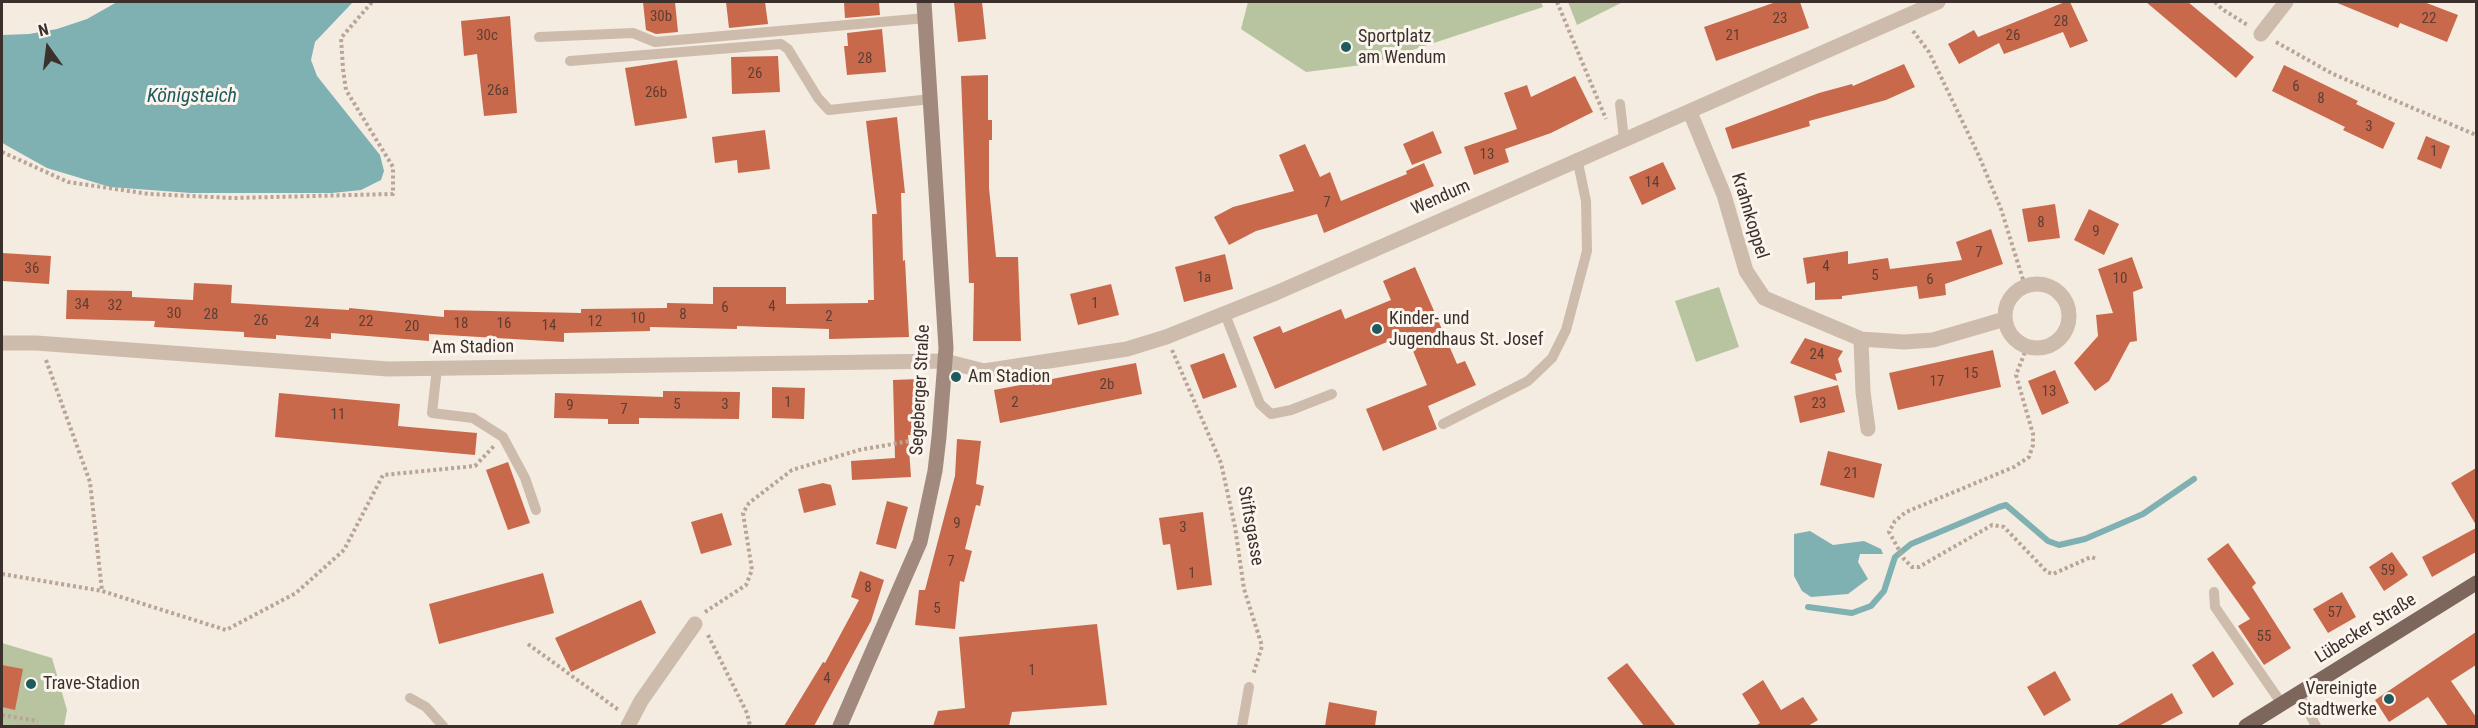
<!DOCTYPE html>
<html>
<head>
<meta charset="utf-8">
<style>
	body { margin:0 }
	#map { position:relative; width:2478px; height:728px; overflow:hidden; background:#f4ebe1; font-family:"Roboto Condensed",sans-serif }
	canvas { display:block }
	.frame { position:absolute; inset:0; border:3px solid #3b302b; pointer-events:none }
	.north { position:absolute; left:18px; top:18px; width:60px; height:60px; -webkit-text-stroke:4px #fbf5ee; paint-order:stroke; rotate:346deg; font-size:16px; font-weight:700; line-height:24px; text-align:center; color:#3b302b }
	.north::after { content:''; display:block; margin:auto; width:21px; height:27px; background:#3b302b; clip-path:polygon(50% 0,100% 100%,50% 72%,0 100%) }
</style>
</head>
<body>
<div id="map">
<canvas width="2478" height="728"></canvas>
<div class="frame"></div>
<div class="north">N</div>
</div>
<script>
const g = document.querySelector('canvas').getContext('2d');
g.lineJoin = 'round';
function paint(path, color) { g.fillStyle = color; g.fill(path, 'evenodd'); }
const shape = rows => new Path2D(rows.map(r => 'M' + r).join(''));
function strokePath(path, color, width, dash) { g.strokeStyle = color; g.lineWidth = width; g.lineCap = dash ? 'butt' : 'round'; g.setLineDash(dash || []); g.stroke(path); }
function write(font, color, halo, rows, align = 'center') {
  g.font = font + ' "Roboto Condensed",sans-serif'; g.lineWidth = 6; g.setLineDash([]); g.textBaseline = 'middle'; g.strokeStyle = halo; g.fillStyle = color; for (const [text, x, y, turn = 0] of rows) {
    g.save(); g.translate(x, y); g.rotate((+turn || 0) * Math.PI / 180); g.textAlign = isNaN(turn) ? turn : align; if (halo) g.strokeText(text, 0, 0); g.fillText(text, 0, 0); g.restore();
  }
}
const green = shape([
	[1248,2,1541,2,1543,7,1370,64,1306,72,1241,29],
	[1568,2,1623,2,1577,25],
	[1719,287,1739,347,1696,362,1675,301],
	[2,643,52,658,67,710,64,726,2,726]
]);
const water = shape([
	[117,2,353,2,315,42,311,60,317,76,380,155,384,171,381,180,361,190,332,193,191,193,110,187,47,168,4,144,2,142,2,35,29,34,57,29,87,19],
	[1810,531,1833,545,1864,541,1881,549,1883,554,1860,554,1858,562,1868,579,1848,594,1811,597,1802,591,1794,576,1794,534]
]);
const stream = shape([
	[1808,607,1852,613,1871,606,1884,591,1895,557,1911,544,1999,507,2006,505,2048,541,2059,545,2085,539,2143,514,2194,479]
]);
const building = shape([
	[643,2,675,2,678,32,656,34,646,30],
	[726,2,765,2,768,24,729,28],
	[844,2,879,2,880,15,845,18],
	[954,2,982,2,986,39,958,42],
	[1776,2,1800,2,1809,28,1716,61,1704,27],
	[2065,2,2070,2,2088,41,2070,48,2063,32,2004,54,1999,43,1959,64,1948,44,1974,30,1978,37],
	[2146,2,2188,2,2254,57,2236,78],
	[2335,2,2424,2,2458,15,2447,42,2400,23,2398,28],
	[510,16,517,113,484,116,477,54,464,56,461,21],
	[882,29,886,72,847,75,844,46,848,46,847,33],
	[778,56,780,92,732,94,731,57],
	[677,60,687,118,635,126,625,68],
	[1904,64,1915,87,1886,100,1809,121,1810,126,1732,149,1725,128,1819,93,1852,84,1853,86],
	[2284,65,2358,101,2356,104,2395,123,2383,149,2343,130,2345,127,2272,91],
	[988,75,988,120,992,120,992,140,989,140,989,188,996,257,1018,257,1021,341,973,341,974,283,969,283,961,76],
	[1575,76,1593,112,1551,133,1505,149,1509,162,1474,175,1464,147,1517,129,1504,93,1527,85,1531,97],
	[897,117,905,193,901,193,903,261,905,260,909,337,829,339,829,329,737,326,737,329,650,327,650,331,564,333,564,342,429,334,429,341,331,333,331,339,276,335,276,339,244,337,244,332,154,327,155,321,66,319,67,290,132,291,132,297,193,300,194,283,232,285,231,303,349,310,349,308,444,317,444,310,581,313,581,309,667,308,667,303,713,304,713,287,786,287,786,304,868,303,868,300,874,300,872,214,877,214,866,121],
	[765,130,770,169,738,173,737,160,715,163,712,137],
	[1433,131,1442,153,1412,165,1403,144],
	[2426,136,2450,146,2441,169,2417,159],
	[1305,144,1320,177,1330,172,1341,201,1407,174,1406,171,1424,163,1434,186,1324,233,1317,214,1256,231,1229,245,1214,217,1233,207,1294,191,1279,155],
	[1663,162,1676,189,1642,205,1629,177],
	[2055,204,2060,238,2028,242,2022,209],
	[2089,209,2119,224,2104,255,2074,240],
	[1991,229,2003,264,1945,284,1946,295,1919,299,1917,286,1842,296,1842,299,1815,300,1815,282,1807,284,1803,258,1848,251,1848,264,1888,258,1890,269,1962,260,1956,242],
	[2,253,51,256,49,284,2,281],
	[1225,254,1233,289,1184,302,1175,267],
	[2132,257,2143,288,2133,292,2137,341,2130,342,2109,381,2095,391,2074,363,2098,336,2096,315,2113,313,2098,269],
	[1415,267,1457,364,1465,361,1476,385,1428,406,1437,429,1383,451,1366,409,1427,385,1406,334,1275,389,1253,337,1280,326,1283,333,1341,309,1345,319,1391,300,1383,281],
	[1111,284,1119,315,1078,325,1070,294],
	[1805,338,1843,351,1838,359,1842,372,1835,374,1837,381,1790,363],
	[1993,350,2001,387,1898,410,1889,373],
	[1224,353,1237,387,1203,399,1190,365],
	[1136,363,1142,394,1000,423,994,390],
	[2055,370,2069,403,2042,415,2028,381],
	[919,379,920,435,908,435,911,477,852,480,851,461,895,458,893,380],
	[1838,385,1845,412,1800,423,1794,396],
	[772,387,805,388,804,419,772,418],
	[663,391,740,392,739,419,639,418,639,424,608,424,608,419,554,418,555,393,663,397],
	[279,393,400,404,398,426,477,433,475,455,275,437],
	[957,439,981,441,976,484,984,486,980,506,976,505,965,549,972,551,964,582,960,581,955,629,915,625,919,590,925,590,955,476],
	[1828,451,1882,464,1874,498,1820,485],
	[508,462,530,523,508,530,486,470],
	[2476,468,2476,525,2451,483],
	[823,483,831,485,836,505,804,513,798,489],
	[887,501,908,507,896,549,876,544],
	[1203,512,1212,585,1177,590,1170,544,1163,545,1159,518],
	[722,513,732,545,701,554,691,522],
	[2476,528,2476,552,2432,577,2422,557],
	[2228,543,2256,583,2252,587,2291,648,2264,665,2238,626,2250,619,2207,559],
	[2392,552,2408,575,2384,591,2369,567],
	[860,571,884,580,871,621,814,726,784,726,823,662,825,663,859,600,851,597],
	[543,573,554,613,439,644,429,604],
	[2342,592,2356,617,2328,633,2313,609],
	[641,600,656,633,571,672,555,638],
	[1097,624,1107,705,1012,712,1009,726,933,726,938,711,965,708,959,637],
	[2476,632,2476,665,2451,681,2476,717,2476,726,2448,726,2428,697,2389,722,2375,700],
	[2213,651,2234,684,2213,698,2192,665],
	[1627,663,1676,726,1644,726,1607,678],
	[2,665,23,669,15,710,2,707],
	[2055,671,2071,700,2044,716,2027,687],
	[1763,680,1781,710,1803,697,1818,720,1808,726,1755,726,1760,723,1742,694],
	[2172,693,2183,713,2159,726,2116,726],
	[1329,702,1377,711,1375,726,1325,726]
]);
const path = shape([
	[1557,2,1606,119],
	[2215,2,2222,9,2249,26],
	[1913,31,1929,52,1979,156,2001,209,2025,286],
	[2276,42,2333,74,2476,135],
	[2,152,68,182,149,194,233,198,393,194,393,167,346,90,343,69,341,38,372,2],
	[2027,347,2016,375,2033,434,2033,445,2029,457,2014,467,1906,512,1895,521,1889,532,1904,559,1912,567,1919,567,1992,525,2004,527,2047,572,2053,574,2091,557,2097,559],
	[1172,350,1221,463,1235,527,1244,589,1262,646,1253,675],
	[46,360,90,482,102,591],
	[2,574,102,591,226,630,296,593,344,550,383,475,475,466,494,446],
	[705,612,746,585,752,570,743,513,749,503,792,470,859,450,921,439],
	[708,635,747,713,750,726],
	[528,644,620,711],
	[2,715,38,721]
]);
const lane = shape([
	[539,37,633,33,655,42,926,18],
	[570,61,781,44,788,49,818,98,829,110,931,99],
	[1620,104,1624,139],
	[1225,314,1260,404,1271,414,1291,410,1332,394],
	[437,368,432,413,473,418,503,437,525,478,536,510],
	[1443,424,1528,381,1552,358,1566,330,1587,251,1586,201,1577,158],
	[2214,592,2215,607,2282,704],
	[2299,694,2316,726],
	[410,698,426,707,443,726],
	[1242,726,1249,687]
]);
const street = shape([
	[2261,34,2286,2],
	[1690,112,1724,195,1746,271,1764,298,1861,339,1904,342,1933,340,2005,319],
	'2005 316a32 32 0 1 1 64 0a32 32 0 1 1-64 0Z',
	[1861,339,1863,392,1868,429],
	[2,343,36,343,388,369,945,361,984,371,1127,349,1166,337,1276,293,1938,2],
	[628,726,641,701,695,624]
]);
const secondary = shape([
	[840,726,920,542,935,471,939,437,946,348,924,2]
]);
const primary = shape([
	[2246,726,2476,583]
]);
const markers = [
	[1346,47,6,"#1f5a5e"],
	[1377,329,6,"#1f5a5e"],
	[956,377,6,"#1f5a5e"],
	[31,684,6,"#1f5a5e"],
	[2389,699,6,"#1f5a5e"]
];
const numberNames = [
	["30b",661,17],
	["23",1780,19],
	["22",2429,19],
	["28",2061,22],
	["30c",487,36],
	["21",1733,36],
	["26",2013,36],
	["28",865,59],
	["26",755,74],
	["6",2296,87],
	["26a",498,91],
	["26b",656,93],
	["8",2321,99],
	["3",2369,127],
	["1",2434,152],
	["13",1487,155],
	["14",1652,183],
	["7",1327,203],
	["8",2041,223],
	["9",2096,232],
	["7",1979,253],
	["4",1826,267],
	["36",32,269],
	["5",1875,276],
	["1a",1204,278],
	["10",2120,279],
	["6",1930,280],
	["1",1095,304],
	["34",82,305],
	["32",115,306],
	["4",772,307],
	["6",725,308],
	["30",174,314],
	["28",211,315],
	["8",683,315],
	["2",829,317],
	["10",638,319],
	["26",261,321],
	["22",366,322],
	["12",595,322],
	["24",312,323],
	["18",461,324],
	["16",504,324],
	["14",549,326],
	["20",412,327],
	["24",1817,355],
	["15",1971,374],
	["17",1937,382],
	["2b",1107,385],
	["13",2049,392],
	["1",788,403],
	["2",1015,403],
	["23",1819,404],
	["5",677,405],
	["3",725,405],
	["9",570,406],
	["7",624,410],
	["11",338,415],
	["21",1851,474],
	["9",957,524],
	["3",1183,528],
	["7",951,562],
	["59",2388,571],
	["1",1192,574],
	["8",868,588],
	["5",937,609],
	["57",2335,613],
	["55",2264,637],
	["1",1032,671],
	["4",827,679]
];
const poiNames = [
	["Sportplatz",1358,37],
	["am Wendum",1358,58],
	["Kinder- und",1389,319],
	["Jugendhaus St. Josef",1389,340],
	["Am Stadion",968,377],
	["Trave-Stadion",43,684],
	["Vereinigte",2377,689,"right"],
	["Stadtwerke",2377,710,"right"]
];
const streetNames = [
	["Wendum",1441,198,-24],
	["Krahnkoppel",1749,216,73],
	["Am Stadion",473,348,-1],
	["Segeberger Straße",921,390,-87],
	["Stiftsgasse",1250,526,80],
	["Lübecker Straße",2366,629,-32]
];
const waterNames = [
	["Königsteich",192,97]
];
paint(green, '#b8c4a0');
paint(water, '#7fb0b2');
strokePath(stream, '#7fb0b2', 6);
paint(building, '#c8694b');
strokePath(path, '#b9a596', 4, [3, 3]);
strokePath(lane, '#cdbbac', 10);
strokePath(street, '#cdbbac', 15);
strokePath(secondary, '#a18a7d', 15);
strokePath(primary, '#7d675c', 15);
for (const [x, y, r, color] of markers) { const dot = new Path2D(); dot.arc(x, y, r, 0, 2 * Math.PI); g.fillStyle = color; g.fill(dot); strokePath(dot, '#fbf5ee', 2); }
write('15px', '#5e3e33', null, numberNames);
write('18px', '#3b302b', '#fbf5ee', poiNames, 'left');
write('18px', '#3b302b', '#fbf5ee', streetNames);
write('italic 20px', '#1f5a5e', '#fbf5ee', waterNames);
</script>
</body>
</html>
